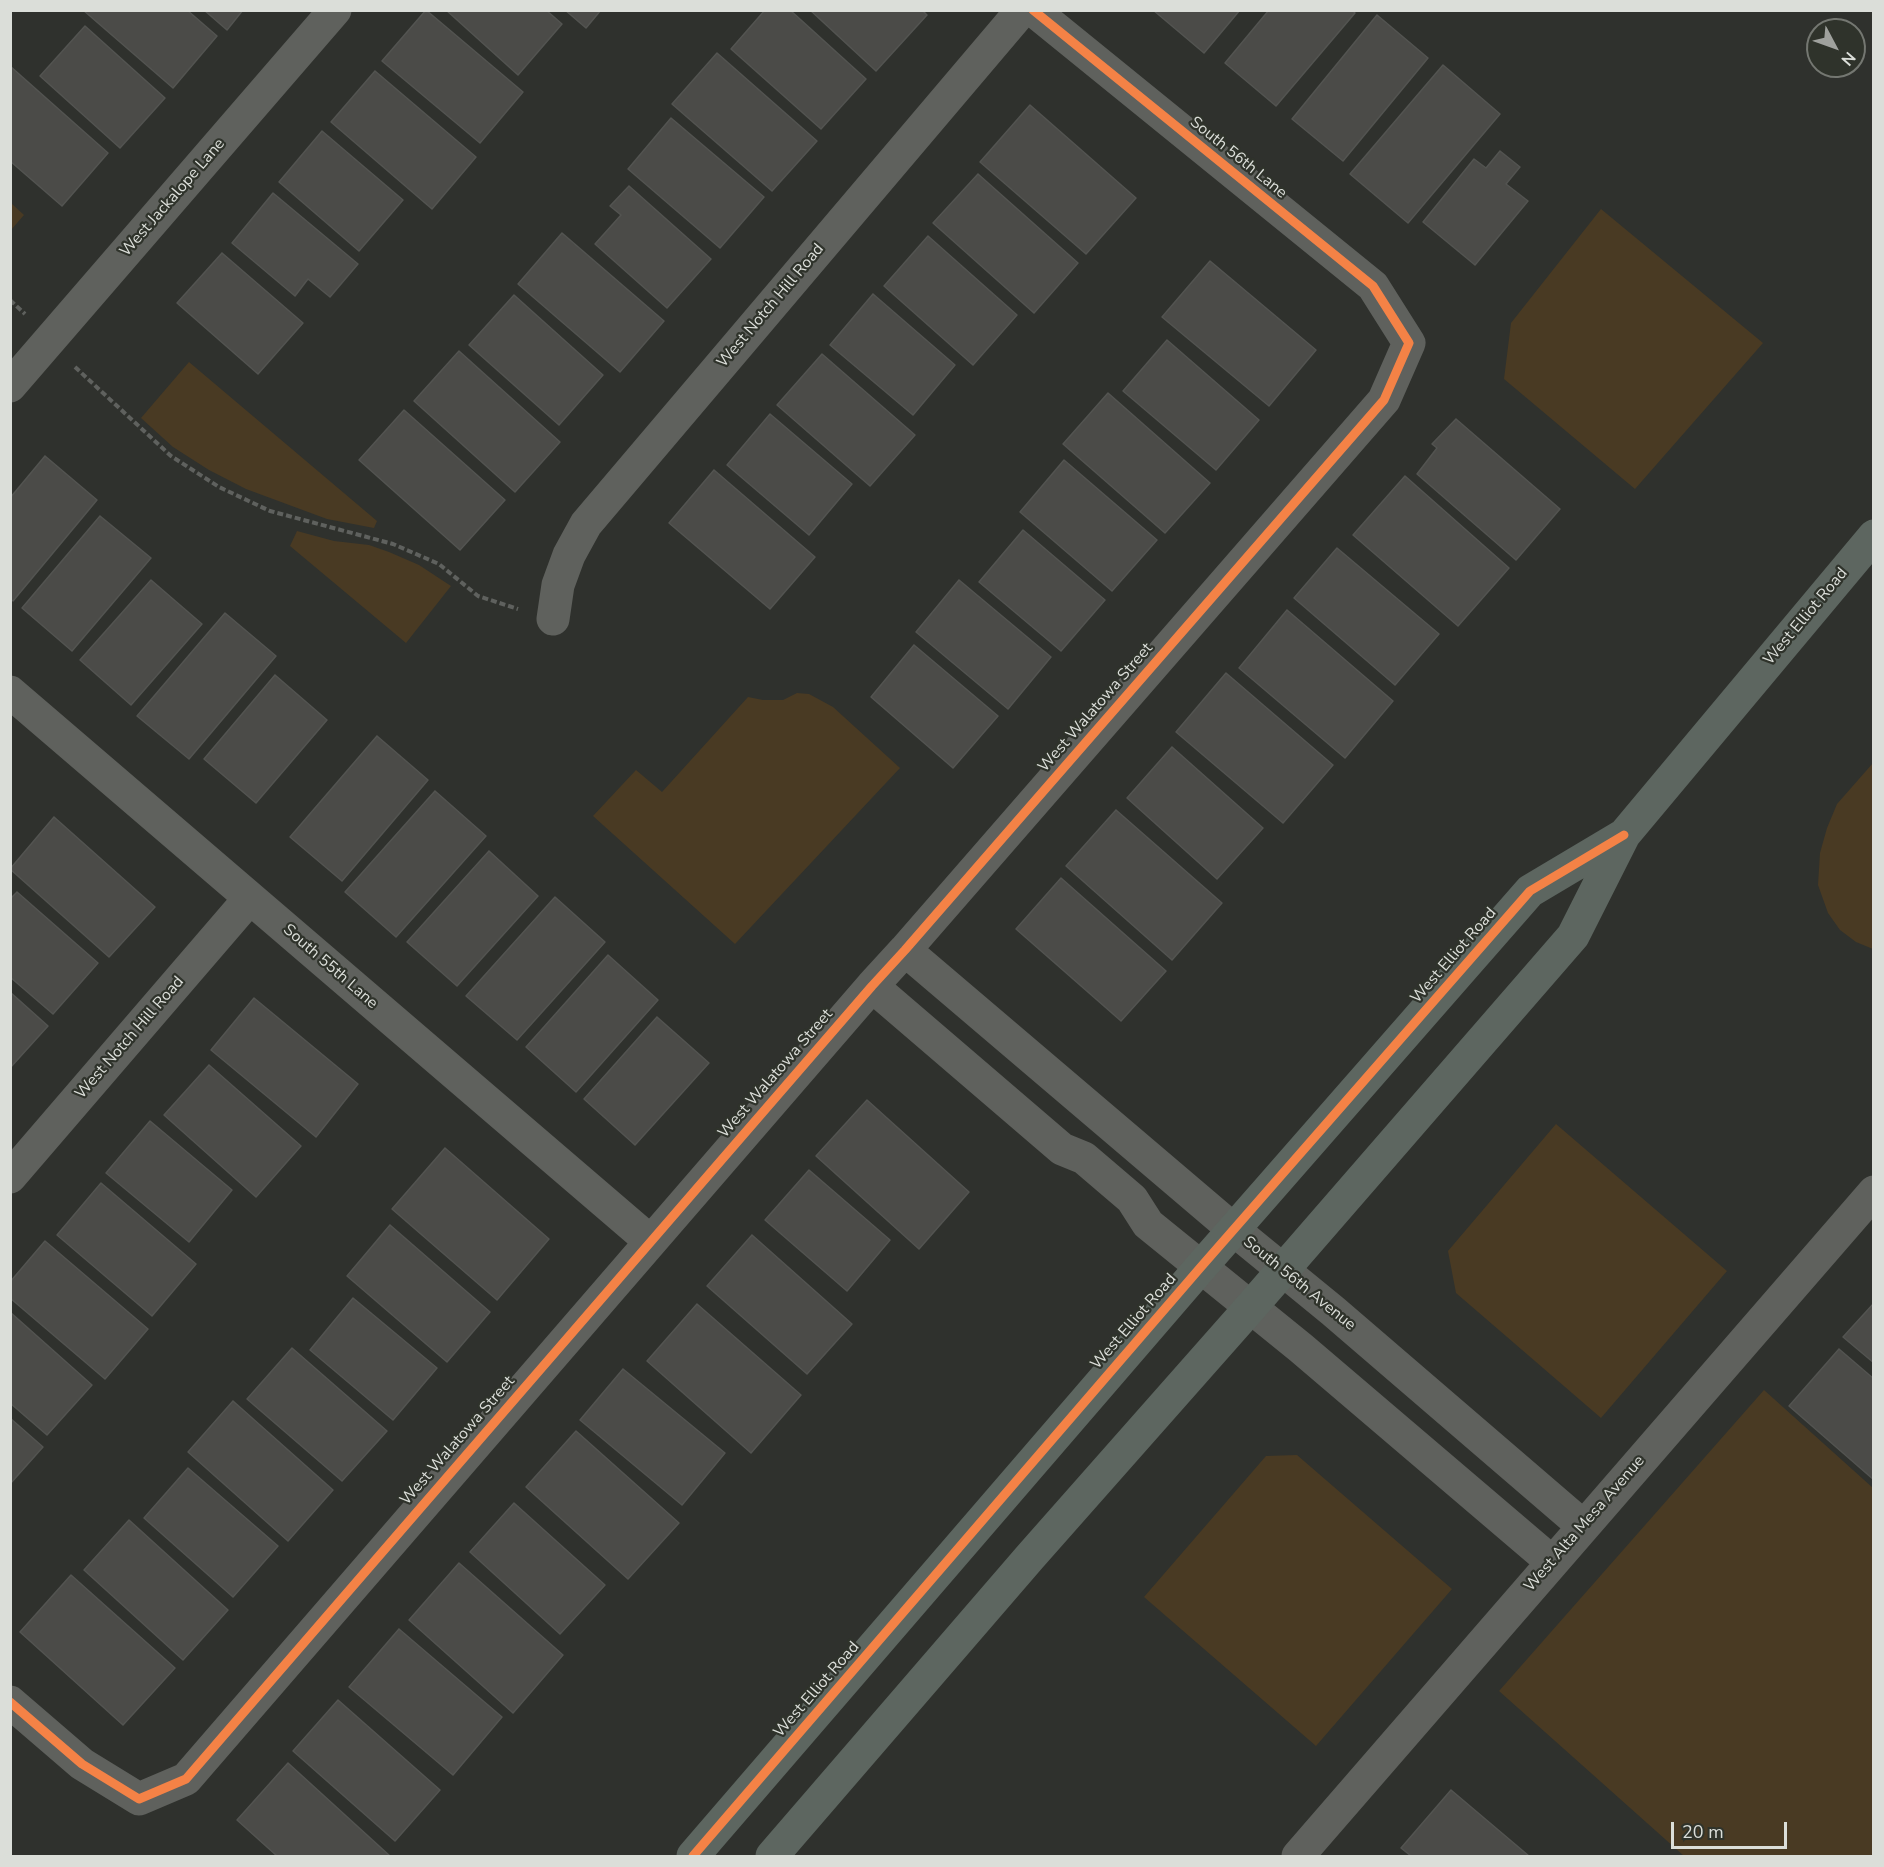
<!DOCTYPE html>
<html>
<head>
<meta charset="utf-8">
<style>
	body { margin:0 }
	#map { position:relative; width:1884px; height:1867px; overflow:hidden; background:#2f312d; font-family:"Nunito Sans",sans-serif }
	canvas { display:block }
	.frame { position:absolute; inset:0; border:12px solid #dbded9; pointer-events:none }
	.north { position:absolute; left:1806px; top:18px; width:60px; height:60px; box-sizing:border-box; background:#2f332b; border:2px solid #747771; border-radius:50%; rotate:131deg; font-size:16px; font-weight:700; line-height:24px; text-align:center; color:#dbded9 }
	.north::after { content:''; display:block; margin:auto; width:21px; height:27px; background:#9fa19d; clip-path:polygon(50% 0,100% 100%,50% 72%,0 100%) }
	.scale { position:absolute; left:1671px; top:1822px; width:116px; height:27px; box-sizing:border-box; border:3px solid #dbded9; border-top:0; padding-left:8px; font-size:18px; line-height:21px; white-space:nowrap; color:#dbded9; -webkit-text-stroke:4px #2f332b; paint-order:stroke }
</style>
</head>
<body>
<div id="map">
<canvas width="1884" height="1867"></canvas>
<div class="frame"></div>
<div class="north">N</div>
<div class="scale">20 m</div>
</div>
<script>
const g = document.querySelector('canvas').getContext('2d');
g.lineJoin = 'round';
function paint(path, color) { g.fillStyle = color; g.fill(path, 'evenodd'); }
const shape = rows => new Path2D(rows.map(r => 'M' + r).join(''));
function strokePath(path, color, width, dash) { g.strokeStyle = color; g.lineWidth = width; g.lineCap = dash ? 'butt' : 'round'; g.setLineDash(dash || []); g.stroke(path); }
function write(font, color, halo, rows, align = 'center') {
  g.font = font + ' "Nunito Sans",sans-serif'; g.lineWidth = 4.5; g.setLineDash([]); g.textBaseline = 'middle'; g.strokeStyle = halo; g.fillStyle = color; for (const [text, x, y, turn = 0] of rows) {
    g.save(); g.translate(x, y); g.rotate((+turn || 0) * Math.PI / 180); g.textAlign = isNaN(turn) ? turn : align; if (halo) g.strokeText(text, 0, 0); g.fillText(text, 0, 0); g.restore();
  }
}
const green = shape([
	[11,203,24,215,11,230],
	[1601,209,1763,343,1635,489,1504,379,1511,323],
	[189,362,377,521,374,528,327,519,246,489,209,470,173,447,141,418],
	[297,531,334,541,369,545,389,552,419,565,451,586,406,643,290,546],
	[797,693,809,694,833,707,900,768,735,944,593,816,636,770,662,792,748,697,763,700,783,700],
	[1873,763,1873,949,1856,942,1840,930,1828,913,1818,885,1820,853,1827,828,1837,804],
	[1556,1124,1727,1271,1601,1418,1456,1293,1448,1251],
	[1764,1390,1873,1488,1873,1856,1684,1856,1499,1691],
	[1297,1455,1452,1589,1316,1746,1144,1597,1266,1456]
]);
const building = shape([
	[83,10,187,10,217,36,173,88,83,10],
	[204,10,243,10,227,30,204,10],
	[426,10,523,92,480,143,382,61,426,10],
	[446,10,546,10,562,24,518,75,446,10],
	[565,10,601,10,586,28,565,10],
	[765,10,790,10,866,79,821,129,731,49,765,10],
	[810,10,922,10,927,15,876,71,810,10],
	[1153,10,1240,10,1204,53,1153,10],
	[1269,10,1352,10,1355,13,1276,106,1225,63,1269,10],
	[1377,15,1428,58,1343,161,1292,119,1377,15],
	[85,26,165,98,120,148,40,76,85,26],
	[717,53,817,141,772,191,672,104,717,53],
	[1443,65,1500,114,1408,223,1350,174,1443,65],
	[10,66,108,153,62,206,10,161,10,66],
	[375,71,476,157,432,209,331,122,375,71],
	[1030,105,1136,198,1086,254,980,162,1030,105],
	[671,118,764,197,720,248,628,169,671,118],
	[322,131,403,200,359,251,279,182,322,131],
	[1500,151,1520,167,1506,184,1528,201,1475,265,1423,222,1474,159,1486,168,1500,151],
	[978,174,1078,263,1034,313,933,223,978,174],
	[629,186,711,259,667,308,595,244,621,215,610,206,629,186],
	[273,193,358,264,330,297,308,279,295,296,232,243,273,193],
	[562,233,664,321,620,372,518,284,562,233],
	[928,236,1017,315,973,365,884,286,928,236],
	[222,253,303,323,258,374,177,303,222,253],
	[1210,261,1316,350,1269,406,1162,317,1210,261],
	[873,294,955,365,913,415,830,345,873,294],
	[514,295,603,375,559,425,469,345,514,295],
	[1167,340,1259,420,1216,470,1123,391,1167,340],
	[459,351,560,442,515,492,414,401,459,351],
	[822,354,915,435,870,486,777,405,822,354],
	[1108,393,1210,483,1165,533,1063,444,1108,393],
	[404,410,505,500,460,550,359,460,404,410],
	[770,414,852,484,809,535,727,465,770,414],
	[1456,419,1560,509,1516,560,1417,474,1437,448,1432,444,1456,419],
	[45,456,97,500,13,601,10,599,10,498,45,456],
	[1064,460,1157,540,1112,591,1020,512,1064,460],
	[714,470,815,557,770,609,669,523,714,470],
	[1405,476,1509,568,1458,626,1353,535,1405,476],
	[100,516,151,558,72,651,22,608,100,516],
	[1023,530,1105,600,1061,651,979,582,1023,530],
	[1337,548,1439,634,1395,685,1294,598,1337,548],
	[151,580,202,624,131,705,80,660,151,580],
	[959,580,1051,657,1008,709,916,632,959,580],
	[1287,610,1393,701,1345,758,1239,668,1287,610],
	[225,613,276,656,189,759,137,716,225,613],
	[914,645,998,716,953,768,871,697,914,645],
	[1226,673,1333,765,1283,823,1176,732,1226,673],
	[275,675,327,720,256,803,204,759,275,675],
	[377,736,428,780,342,881,290,837,377,736],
	[1172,747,1263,828,1217,879,1127,798,1172,747],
	[435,791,486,836,396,937,345,892,435,791],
	[1116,810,1222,903,1172,960,1066,866,1116,810],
	[54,817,155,907,109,957,10,869,54,817],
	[489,851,538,896,457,986,407,942,489,851],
	[1061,878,1166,971,1121,1021,1016,929,1061,878],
	[17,892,98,963,53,1014,10,977,10,899,17,892],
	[555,897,605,942,517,1040,466,996,555,897],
	[608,955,658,1000,576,1092,526,1047,608,955],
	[10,992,48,1026,10,1068,10,992],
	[254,998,358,1084,316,1137,211,1050,254,998],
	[657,1017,709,1063,635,1145,584,1099,657,1017],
	[209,1065,301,1146,256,1197,164,1115,209,1065],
	[867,1100,969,1192,919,1249,816,1156,867,1100],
	[150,1121,232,1190,189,1242,106,1173,150,1121],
	[445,1148,549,1239,497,1300,392,1209,445,1148],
	[809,1170,890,1240,847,1291,765,1220,809,1170],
	[101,1183,196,1264,152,1316,57,1235,101,1183],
	[390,1225,490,1312,447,1362,347,1276,390,1225],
	[752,1235,852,1324,807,1374,707,1286,752,1235],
	[45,1241,148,1329,105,1379,10,1298,10,1282,45,1241],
	[353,1298,437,1368,393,1420,310,1350,353,1298],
	[1874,1303,1874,1363,1843,1337,1874,1303],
	[697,1304,801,1395,751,1453,647,1361,697,1304],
	[10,1312,92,1385,47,1435,10,1403,10,1312],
	[292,1348,387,1431,342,1481,247,1399,292,1348],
	[1839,1349,1874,1379,1874,1480,1789,1406,1839,1349],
	[623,1369,725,1453,682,1505,580,1420,623,1369],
	[233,1401,333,1490,288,1541,188,1452,233,1401],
	[10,1418,43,1447,10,1484,10,1418],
	[576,1431,679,1523,628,1579,526,1487,576,1431],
	[188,1468,278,1546,233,1597,144,1518,188,1468],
	[514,1503,605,1585,560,1634,470,1552,514,1503],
	[129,1520,228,1610,183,1660,84,1570,129,1520],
	[459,1563,563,1655,513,1713,409,1620,459,1563],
	[71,1575,175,1668,123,1725,20,1632,71,1575],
	[399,1629,502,1717,453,1775,349,1687,399,1629],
	[338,1700,440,1790,395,1841,293,1751,338,1700],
	[288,1763,390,1856,277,1856,237,1820,288,1763],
	[1451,1790,1529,1856,1411,1856,1401,1848,1451,1790]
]);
const path = shape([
	[10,300,25,314],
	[75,367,171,456,219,487,270,511,393,544,439,564,478,596,518,609]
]);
const minor = shape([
	[10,386,335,10],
	[553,619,558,585,569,555,586,524,1022,10],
	[10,692,650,1241],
	[905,950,1234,1230,1333,1311,1583,1526],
	[872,986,1062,1149,1084,1158,1132,1199,1148,1224,1301,1348,1552,1562],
	[10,1177,250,898],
	[10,1702,82,1764,139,1799,186,1779,872,986,905,950,1384,400,1409,343,1373,286,1033,10],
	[1298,1856,1874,1192]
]);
const secondary = shape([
	[693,1856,1200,1268,1530,891,1624,835],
	[772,1856,1030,1557,1250,1308,1573,936,1624,835,1874,536]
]);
const cycleway = shape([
	[10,1702,82,1764,139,1799,186,1779,872,986,905,950,1384,400,1409,343,1373,286,1033,10],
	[693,1856,1200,1268,1530,891,1624,835]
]);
const streetNames = [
	["South 56th Lane",1238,158,39],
	["West Jackalope Lane",173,198,-49],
	["West Notch Hill Road",771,306,-50],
	["West Elliot Road",1806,617,-50],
	["West Walatowa Street",1096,708,-49],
	["West Elliot Road",1454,956,-49],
	["South 55th Lane",330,967,41],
	["West Notch Hill Road",130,1038,-49],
	["West Walatowa Street",776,1074,-49],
	["South 56th Avenue",1299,1284,39],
	["West Elliot Road",1134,1322,-49],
	["West Walatowa Street",458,1441,-49],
	["West Alta Mesa Avenue",1585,1524,-49],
	["West Elliot Road",817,1690,-49]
];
paint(green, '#493a23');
paint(building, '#4b4b48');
strokePath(building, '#535451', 1.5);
strokePath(path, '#5f615e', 4, [6, 3]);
strokePath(minor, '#5f615d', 33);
strokePath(secondary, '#5d6660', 33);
strokePath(cycleway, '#f48246', 9);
write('16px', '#dbded9', '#2f332b', streetNames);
</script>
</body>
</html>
